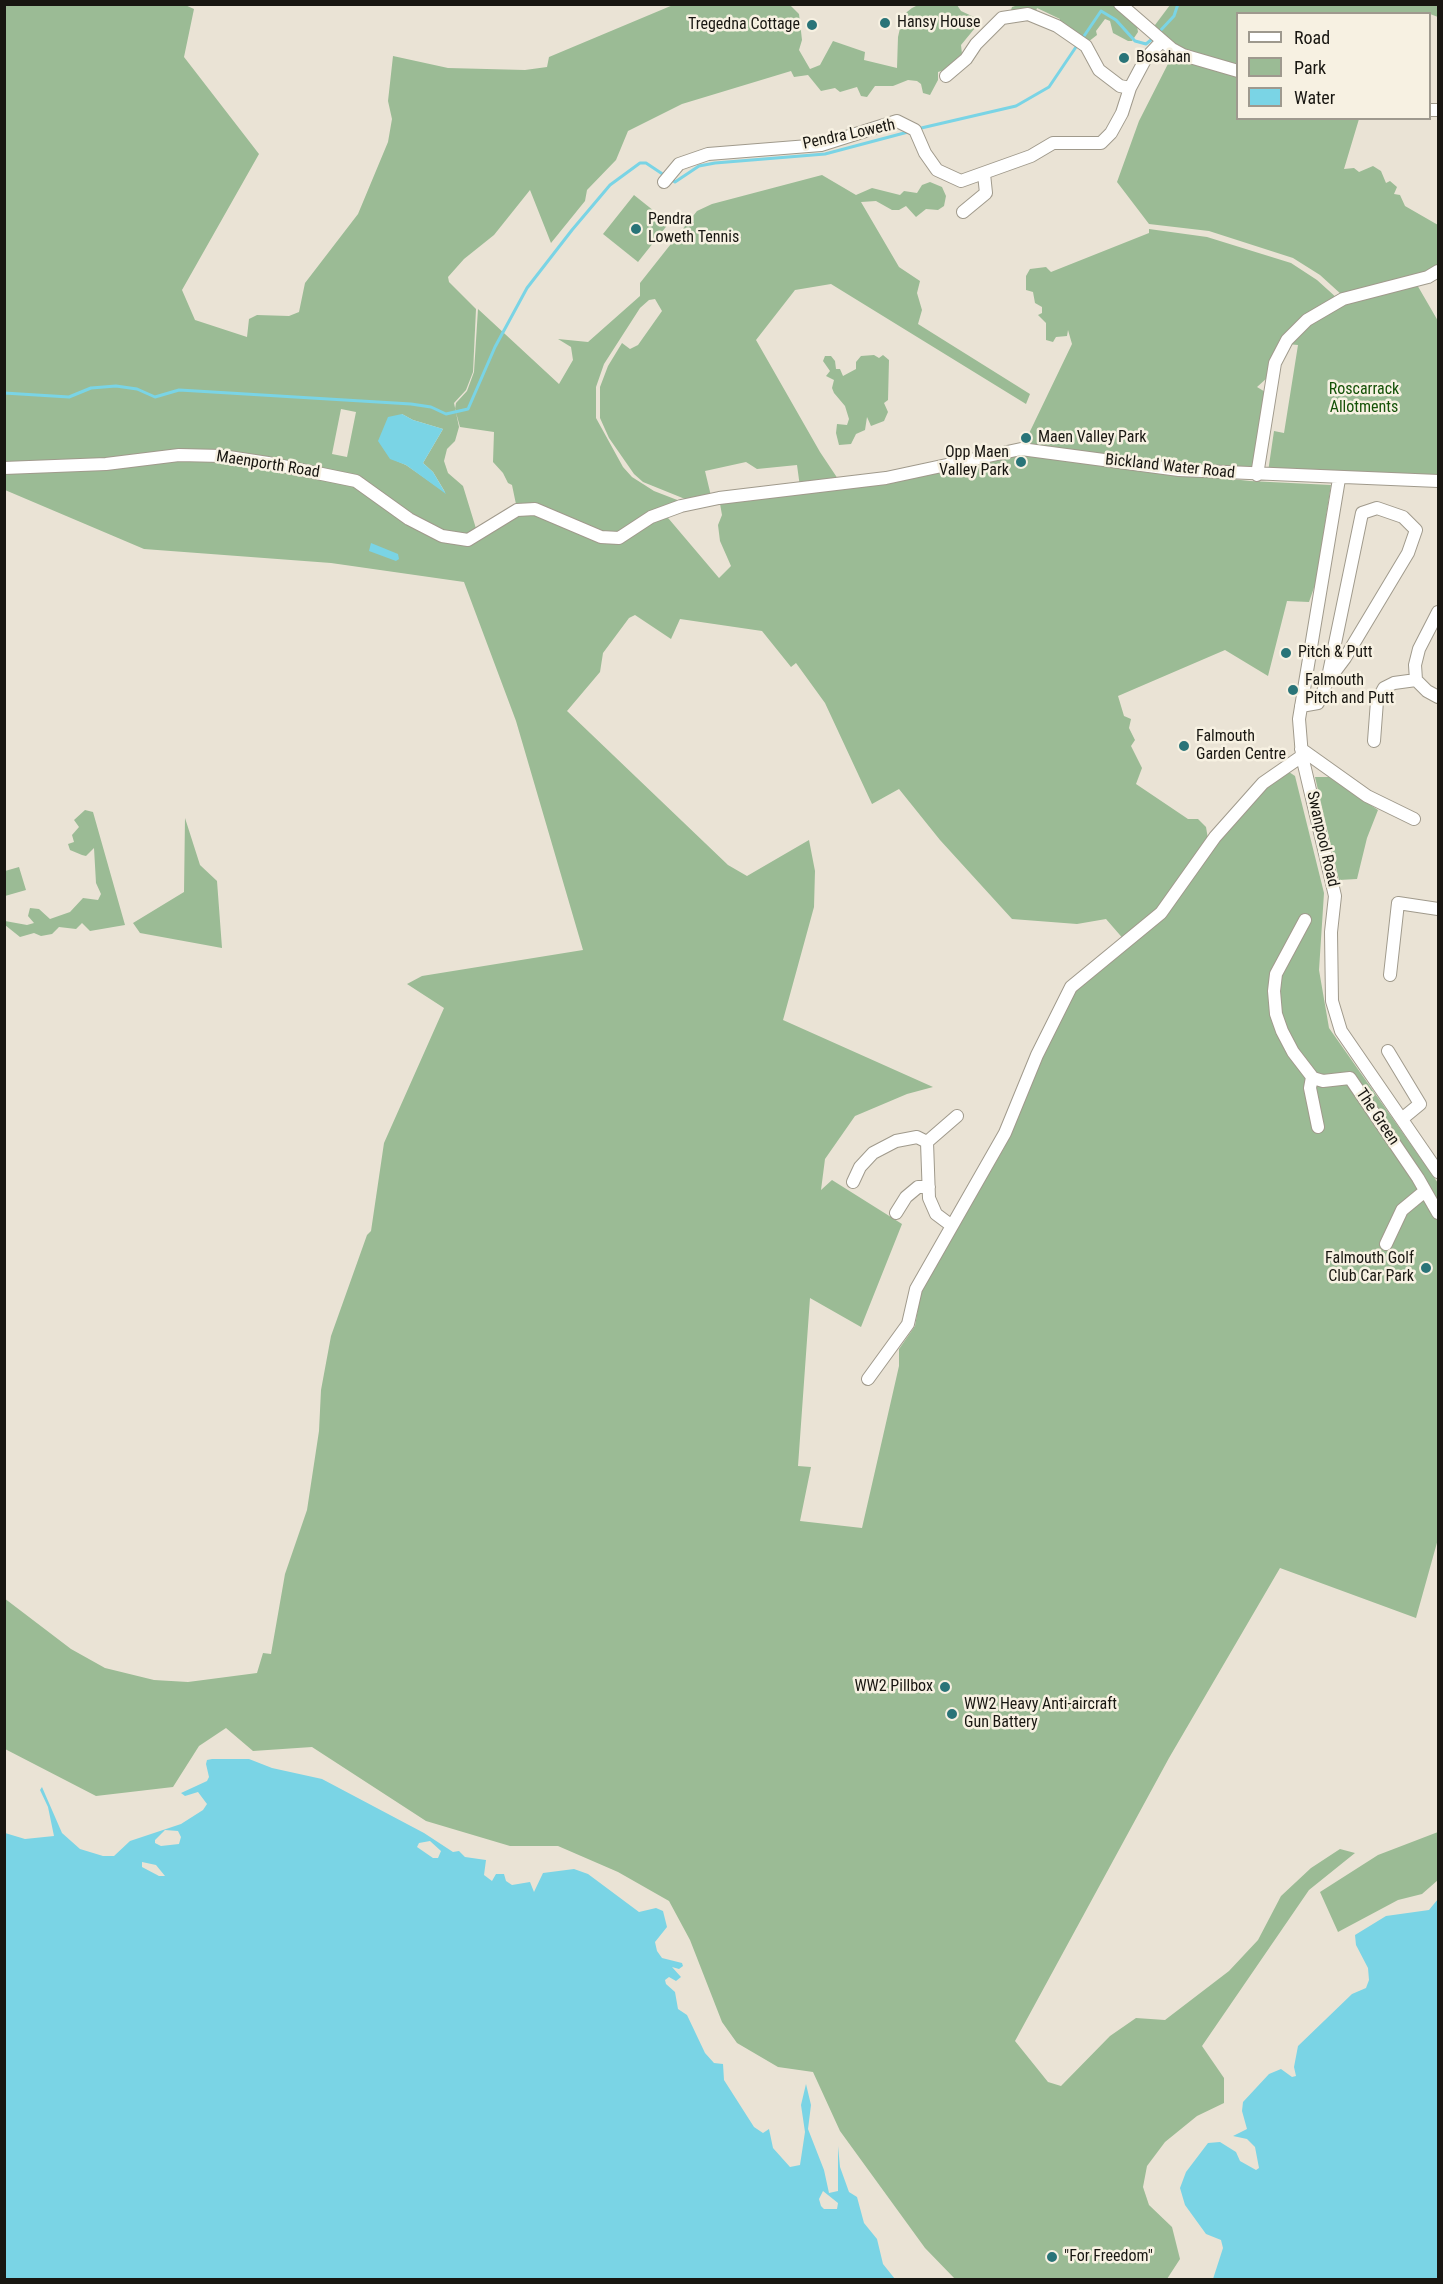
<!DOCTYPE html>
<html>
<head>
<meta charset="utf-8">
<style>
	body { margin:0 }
	#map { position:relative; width:1443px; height:2284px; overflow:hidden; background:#eae3d5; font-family:"Roboto Condensed",sans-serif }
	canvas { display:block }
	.frame { position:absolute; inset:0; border:6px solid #181611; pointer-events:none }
	.legend { position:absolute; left:1236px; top:12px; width:195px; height:108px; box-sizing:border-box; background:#f7f1e2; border:2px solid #9e998e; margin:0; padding:8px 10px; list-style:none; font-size:18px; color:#181611 }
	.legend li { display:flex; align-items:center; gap:12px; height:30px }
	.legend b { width:30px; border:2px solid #9e998e }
</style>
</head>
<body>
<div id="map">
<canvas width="1443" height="2284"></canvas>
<div class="frame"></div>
<ul class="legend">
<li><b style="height:8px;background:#fff"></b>Road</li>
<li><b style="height:16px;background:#9bbb95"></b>Park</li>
<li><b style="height:16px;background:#7ad4e5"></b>Water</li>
</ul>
</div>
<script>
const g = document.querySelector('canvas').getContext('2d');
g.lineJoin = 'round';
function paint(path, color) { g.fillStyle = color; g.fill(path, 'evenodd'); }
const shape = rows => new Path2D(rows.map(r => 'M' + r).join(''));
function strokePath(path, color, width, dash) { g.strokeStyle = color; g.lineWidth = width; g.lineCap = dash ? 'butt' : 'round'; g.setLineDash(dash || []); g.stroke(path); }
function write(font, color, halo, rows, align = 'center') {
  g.font = font + ' "Roboto Condensed",sans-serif'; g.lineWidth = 5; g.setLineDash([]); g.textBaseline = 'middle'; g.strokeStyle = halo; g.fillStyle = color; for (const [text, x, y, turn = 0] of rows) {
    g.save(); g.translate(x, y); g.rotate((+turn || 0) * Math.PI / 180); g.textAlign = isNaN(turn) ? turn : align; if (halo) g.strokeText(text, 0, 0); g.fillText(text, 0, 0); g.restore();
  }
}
const green = shape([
	[183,4,194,9,184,57,259,154,182,290,195,320,247,337,249,319,257,315,289,316,299,312,305,283,358,214,388,142,392,119,388,101,393,56,448,68,525,70,547,67,549,57,673,5,789,4,799,14,802,40,799,50,810,69,820,65,833,41,865,52,864,60,897,68,898,37,903,15,912,8,918,5,957,5,961,11,974,17,975,28,961,45,962,54,951,68,938,72,938,80,930,95,923,93,921,84,917,81,908,80,893,86,875,86,867,97,861,96,857,87,840,92,835,88,821,91,808,75,794,77,791,71,682,104,628,131,616,160,587,190,585,201,551,243,530,190,494,235,464,259,448,277,449,282,476,309,473,372,466,390,454,403,459,427,455,441,447,449,444,461,448,473,463,486,478,535,468,541,517,511,535,510,619,538,663,512,719,578,731,566,720,541,718,525,722,515,719,498,825,487,1021,449,1149,470,1250,481,1331,485,1316,582,1309,602,1287,601,1268,676,1225,650,1118,696,1124,716,1131,719,1129,728,1135,740,1131,746,1142,768,1136,784,1188,819,1198,819,1206,827,1209,845,1161,913,1126,942,1106,919,1077,924,1012,919,940,840,899,789,872,804,825,703,796,663,791,667,762,631,680,619,671,639,635,615,629,618,603,653,600,672,567,711,728,865,747,876,809,840,815,871,814,907,783,1020,933,1087,907,1094,855,1116,825,1159,821,1190,832,1180,902,1224,861,1327,810,1298,798,1466,811,1467,800,1521,862,1528,899,1366,899,1349,915,1326,921,1291,1004,1148,1042,1059,1076,991,1164,917,1219,841,1269,785,1289,772,1295,776,1324,893,1319,970,1329,1028,1438,1183,1438,1539,1416,1618,1280,1568,1169,1758,1015,2041,1048,2082,1061,2086,1110,2036,1136,2018,1165,2020,1229,1971,1258,1940,1281,1896,1311,1868,1340,1849,1355,1853,1309,1890,1202,2046,1224,2078,1224,2103,1197,2116,1165,2142,1147,2166,1143,2187,1149,2205,1172,2227,1180,2259,1167,2279,955,2279,925,2248,840,2131,813,2072,778,2067,737,2043,722,2022,690,1940,669,1901,618,1872,558,1846,510,1846,426,1821,312,1747,253,1751,226,1728,199,1746,173,1787,96,1796,5,1749,4,1598,71,1649,105,1668,154,1680,188,1682,257,1673,263,1653,271,1654,285,1574,307,1510,319,1431,321,1390,331,1336,367,1235,371,1231,384,1143,444,1008,407,984,422,976,583,950,516,721,464,582,331,563,144,549,5,490,5,5],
	[341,409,356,412,347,457,332,454],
	[402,414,413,420,443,429,423,463,433,472,445,492,406,465,390,458],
	[1018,5,1118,5,1137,26,1138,32,1132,41,1128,41,1113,33,1110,21,1105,19,1096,31,1097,35,1088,42,1057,26,1060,19,1037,8,1036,11,1010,13,1012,7],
	[1170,5,1438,5,1438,17,1430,14,1238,14,1237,67,1177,48,1152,29],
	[1173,54,1237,75,1238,118,1359,119,1344,169,1354,168,1359,172,1373,166,1381,171,1386,183,1390,181,1397,187,1394,194,1400,195,1405,206,1438,225,1438,266,1426,273,1342,295,1320,275,1293,258,1209,231,1149,224,1117,182,1139,121],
	[822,175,856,195,872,188,900,195,904,191,917,193,922,185,930,182,942,187,946,196,944,206,938,210,926,209,916,217,906,206,899,210,892,210,876,201,861,202,899,267,920,281,917,293,922,310,918,324,1030,394,1026,404,831,284,795,290,756,340,820,452,840,482,800,487,797,465,757,469,746,462,705,471,711,496,690,501,643,482,634,474,609,438,600,418,600,387,608,366,622,343,630,349,638,345,662,311,655,299,649,300,640,308,604,364,596,387,596,418,623,467,632,477,654,491,685,503,618,536,517,509,512,485,508,483,503,473,493,462,494,432,460,427,455,409,456,403,467,391,474,372,478,309,559,384,573,360,571,347,558,339,588,342,640,296,640,283,697,211,712,204],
	[634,195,669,223,638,262,603,234],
	[1149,229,1207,237,1291,263,1317,280,1338,299,1305,318,1267,378,1257,387,1267,393,1255,472,1022,448,1072,344,1068,330,1067,336,1056,337,1053,342,1046,340,1046,323,1038,315,1042,313,1042,307,1035,303,1033,292,1026,290,1026,276,1030,269,1046,267,1051,272,1149,233],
	[1416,283,1438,321,1438,475,1268,472,1274,431,1284,433,1298,345,1287,344,1309,323,1344,302],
	[874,355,879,358,883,355,889,360,888,400,884,403,888,412,884,421,871,426,867,417,865,430,856,434,851,444,839,445,836,433,837,424,847,425,849,419,845,406,834,393,832,388,834,380,826,376,830,371,823,361,825,356,831,356,835,361,836,369,840,369,843,376,856,369,856,362,861,356],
	[1315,777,1329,777,1378,810,1367,838,1357,879,1339,880],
	[85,810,93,812,125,925,90,931,82,923,76,929,59,927,52,934,41,936,34,933,20,937,5,925,5,921,27,925,34,923,28,916,30,908,39,909,50,919,70,912,83,898,98,900,101,894,96,883,94,848,86,856,82,855,70,850,68,844,74,842,72,835,79,827,74,820],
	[185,818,200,865,217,881,222,948,140,933,133,923,184,892],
	[19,867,26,890,5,896,5,871],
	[1438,1832,1438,1880,1422,1894,1398,1900,1338,1932,1320,1892,1378,1855]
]);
const water = shape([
	[402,414,413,420,443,429,423,463,433,472,446,494,406,465,390,459,378,441,388,417],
	[371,543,398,554,399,559,396,561,369,551],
	[212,1759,249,1759,272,1768,322,1779,424,1833,453,1852,459,1851,465,1857,486,1860,484,1875,492,1881,496,1874,504,1874,506,1881,512,1885,530,1882,534,1892,543,1873,574,1869,588,1874,639,1912,656,1908,663,1911,667,1927,655,1942,657,1951,662,1958,682,1963,683,1966,679,1969,672,1967,681,1977,676,1981,669,1977,665,1980,666,1984,675,1992,678,2009,687,2015,705,2053,714,2063,723,2064,724,2080,754,2127,763,2133,769,2129,773,2148,790,2167,800,2165,805,2132,801,2105,806,2084,811,2105,808,2129,824,2170,829,2193,838,2191,838,2146,840,2167,849,2192,857,2197,864,2223,877,2239,883,2264,895,2279,5,2279,5,1833,25,1839,54,1836,48,1807,40,1790,42,1787,62,1833,80,1849,103,1856,114,1856,130,1841,181,1824,203,1810,207,1804,198,1792,185,1796,181,1793,207,1781,209,1777,206,1764,207,1760],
	[165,1830,178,1831,181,1837,179,1844,161,1846,155,1843,155,1840],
	[430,1841,441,1851,438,1858,433,1858,417,1847,419,1843],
	[142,1862,156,1865,165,1876,159,1876,142,1867],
	[823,2191,838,2203,837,2209,824,2209,821,2206,819,2199],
	[1438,1899,1438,2279,1213,2279,1223,2248,1221,2240,1206,2234,1185,2205,1180,2188,1186,2172,1208,2143,1220,2142,1236,2152,1240,2161,1256,2170,1259,2168,1255,2147,1247,2139,1233,2136,1247,2129,1242,2111,1243,2102,1269,2074,1281,2069,1292,2077,1296,2076,1294,2067,1298,2046,1352,1994,1366,1988,1369,1980,1368,1968,1356,1945,1355,1935,1386,1916,1429,1910]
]);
const stream = shape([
	[1159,32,1174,16,1178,4],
	[1082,39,1101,11,1116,20,1135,41,1146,44,1151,40],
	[917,129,1016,106,1049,87,1078,44],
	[672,180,675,182,699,166,715,163,825,154,908,132],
	[4,393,69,397,91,388,116,386,137,389,155,397,179,390,196,391,411,404,431,407,446,414,468,409,495,347,527,288,572,230,610,185,640,163,646,163,664,175]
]);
const minor = shape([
	[1120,4,1172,49,1183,55,1238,71],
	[946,76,966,59,976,44,1002,18,1028,14,1057,26,1086,46,1099,70,1120,86,1130,88,1146,58,1161,42],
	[1430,110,1438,110],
	[664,182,679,164,708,154,821,145,897,121,915,130,925,153,937,170,961,181,1031,156,1053,143,1101,143,1111,133,1122,113,1130,88],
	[963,212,986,193,984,174],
	[4,468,106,464,179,455,222,456,268,463,356,481,409,519,442,536,468,540,517,510,535,509,601,537,619,538,651,517,681,506,719,498,886,478,1021,449,1179,470,1438,481],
	[1257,475,1275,363,1287,340,1307,320,1343,299,1428,277,1438,271],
	[1339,479,1299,719,1302,756,1335,896,1331,932,1332,1001,1341,1031,1438,1172],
	[1438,612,1419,649,1415,665,1416,680,1427,691,1438,697],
	[1301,706,1318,703,1327,682,1362,513,1377,508,1403,517,1416,530,1408,553,1345,658,1327,682],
	[1374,741,1377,701,1384,688,1394,683,1416,680],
	[1301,749,1367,796,1414,819],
	[1305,920,1276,974,1274,991,1276,1014,1282,1031,1293,1052,1313,1078,1323,1081,1350,1078,1418,1178,1438,1213],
	[1390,975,1398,903,1438,909],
	[1388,1051,1420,1104,1403,1118],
	[1312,1077,1310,1088,1318,1127],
	[927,1142,957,1116],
	[853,1182,860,1167,873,1153,896,1141,917,1137,927,1142,929,1198,936,1214,952,1226],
	[896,1213,906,1197,918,1187,929,1187],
	[1386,1244,1402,1210,1425,1191],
	[868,1379,908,1324,916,1289,1005,1133,1037,1055,1071,987,1161,913,1215,837,1263,783,1302,756]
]);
const markers = [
	[885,23,6,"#297478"],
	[812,25,6,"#297478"],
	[1124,58,6,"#297478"],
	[636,229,6,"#297478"],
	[1026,438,6,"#297478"],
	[1021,462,6,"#297478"],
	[1286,653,6,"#297478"],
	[1293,690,6,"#297478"],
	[1184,746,6,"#297478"],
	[1426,1268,6,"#297478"],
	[945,1687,6,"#297478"],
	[952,1714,6,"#297478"],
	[1052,2257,6,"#297478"]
];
const poiNames = [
	["Hansy House",897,23],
	["Tregedna Cottage",800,25,"right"],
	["Bosahan",1136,58],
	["Pendra",648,220],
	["Loweth Tennis",648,238],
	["Maen Valley Park",1038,438],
	["Opp Maen",1009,453,"right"],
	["Valley Park",1009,471,"right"],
	["Pitch & Putt",1298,653],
	["Falmouth",1305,681],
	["Pitch and Putt",1305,699],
	["Falmouth",1196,737],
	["Garden Centre",1196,755],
	["Falmouth Golf",1414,1259,"right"],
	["Club Car Park",1414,1277,"right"],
	["WW2 Pillbox",933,1687,"right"],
	["WW2 Heavy Anti-aircraft",964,1705],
	["Gun Battery",964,1723],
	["\"For Freedom\"",1064,2257]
];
const streetNames = [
	["Pendra Loweth",849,135,-12],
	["Maenporth Road",268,465,9],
	["Bickland Water Road",1170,467,6],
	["Swanpool Road",1322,839,77],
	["The Green",1377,1117,56]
];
const parkNames = [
	["Roscarrack",1364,390],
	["Allotments",1364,408]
];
paint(green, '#9bbb95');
paint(water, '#7ad4e5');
strokePath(stream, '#7ad4e5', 3);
strokePath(minor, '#a09a8c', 14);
strokePath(minor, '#fff', 12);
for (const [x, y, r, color] of markers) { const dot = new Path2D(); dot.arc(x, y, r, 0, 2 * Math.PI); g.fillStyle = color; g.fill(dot); strokePath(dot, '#f7f1e2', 2); }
write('16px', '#181611', '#f7f1e2', poiNames, 'left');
write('16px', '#181611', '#f7f1e2', streetNames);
write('16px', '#155208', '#f7f1e2', parkNames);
</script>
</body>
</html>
